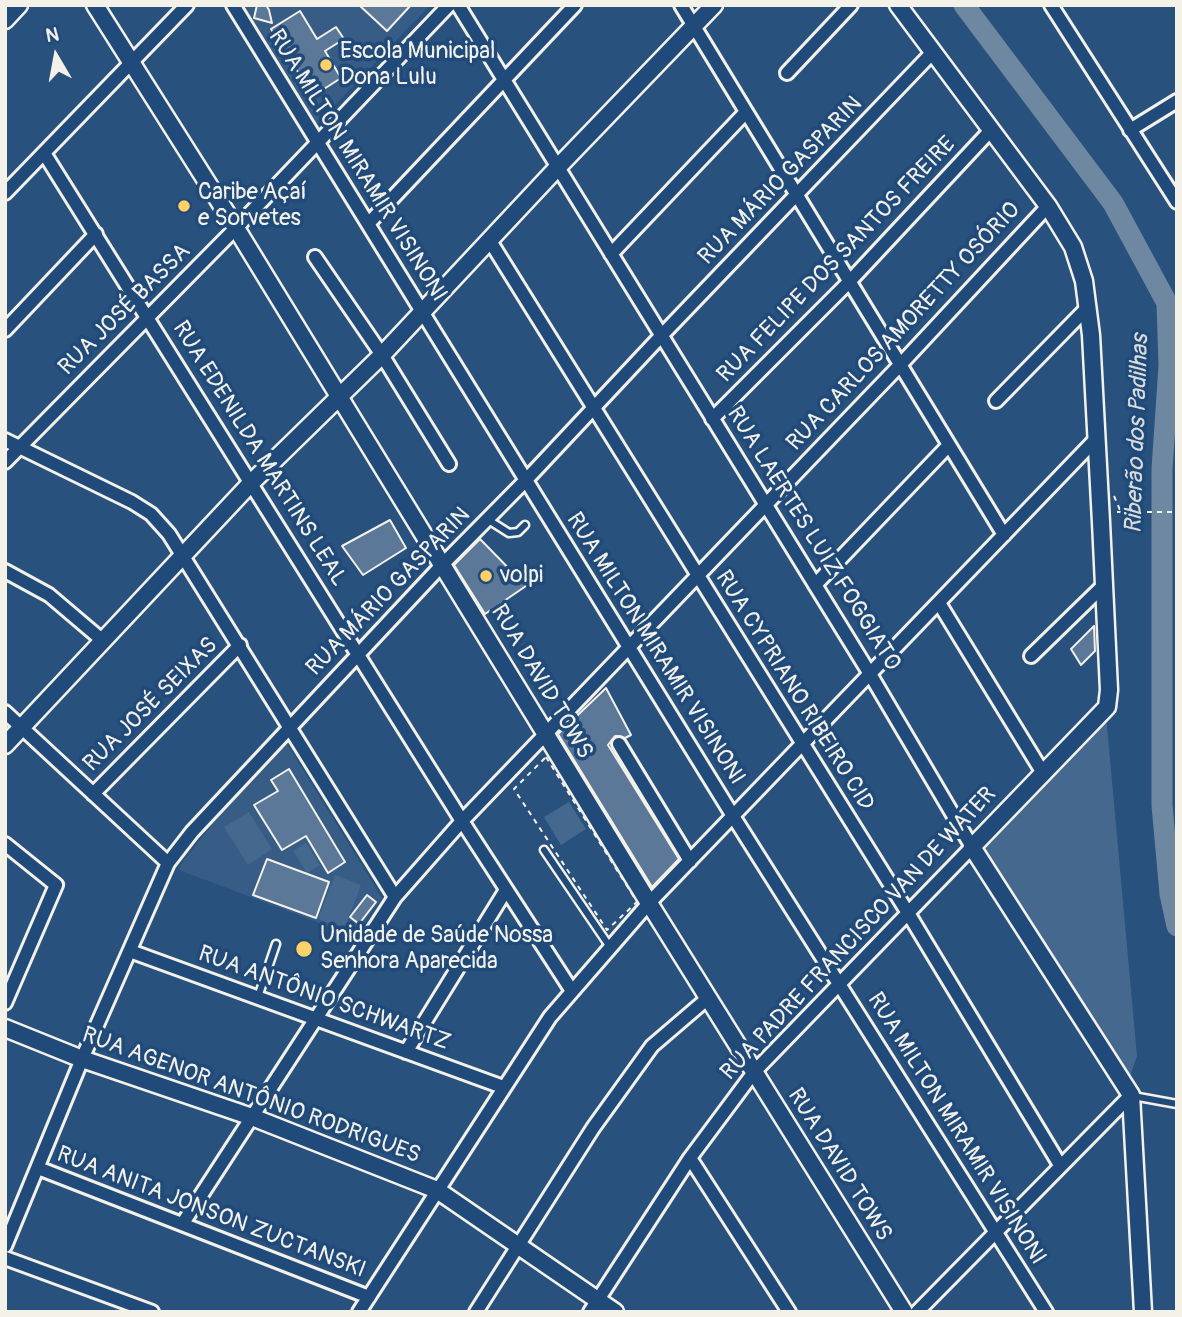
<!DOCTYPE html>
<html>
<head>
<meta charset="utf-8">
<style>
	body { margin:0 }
	#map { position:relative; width:1182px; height:1317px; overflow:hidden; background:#28517e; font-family:Pangolin,sans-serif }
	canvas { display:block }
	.frame { position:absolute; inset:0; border:7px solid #f4f1e8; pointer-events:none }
	.north { position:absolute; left:21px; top:21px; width:70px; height:70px; -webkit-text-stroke:5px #1f4a7a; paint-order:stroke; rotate:350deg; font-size:19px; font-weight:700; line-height:28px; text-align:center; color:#f4f1e8 }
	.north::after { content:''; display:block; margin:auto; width:24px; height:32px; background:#f4f1e8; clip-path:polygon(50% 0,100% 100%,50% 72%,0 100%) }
</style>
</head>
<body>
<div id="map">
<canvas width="1182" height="1317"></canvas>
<div class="frame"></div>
<div class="north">N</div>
</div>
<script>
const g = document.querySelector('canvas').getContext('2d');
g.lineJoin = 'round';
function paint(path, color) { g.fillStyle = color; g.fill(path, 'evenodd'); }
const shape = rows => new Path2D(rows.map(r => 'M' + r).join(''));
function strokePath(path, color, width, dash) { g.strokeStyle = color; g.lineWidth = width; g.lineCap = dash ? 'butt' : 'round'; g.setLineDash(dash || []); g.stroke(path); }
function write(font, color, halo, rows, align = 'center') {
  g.font = font + ' Pangolin,sans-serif'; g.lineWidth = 7; g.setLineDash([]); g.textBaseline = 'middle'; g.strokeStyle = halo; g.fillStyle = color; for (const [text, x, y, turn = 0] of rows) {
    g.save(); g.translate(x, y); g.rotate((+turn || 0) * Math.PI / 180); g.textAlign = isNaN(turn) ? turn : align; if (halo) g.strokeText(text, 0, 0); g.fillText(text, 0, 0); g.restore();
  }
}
const built = shape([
	[243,5,430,5,316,125],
	[287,744,382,898,354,936,179,870,183,861,220,815]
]);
const green = shape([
	[1106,715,1137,1056,1128,1082,976,851],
	[569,802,586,829,561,845,544,817],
	[249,812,272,849,248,865,224,827],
	[306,843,320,865,307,873,293,851],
	[335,875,361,885,344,929,318,919]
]);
const river = shape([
	[964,5,1113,203,1167,303,1169,366,1162,469,1162,805,1170,894,1177,926]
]);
const building = shape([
	[257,5,266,5,269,10,272,23,254,18,257,5],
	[359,5,411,5,387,31,359,5],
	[300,11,317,39,336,27,344,39,325,51,341,78,313,96,271,29,300,11],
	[390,520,406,548,363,575,342,546,390,520],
	[480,539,526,586,485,614,454,565,480,539],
	[1094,626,1095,651,1081,665,1071,649,1094,626],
	[606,688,631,735,625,738,615,736,608,745,679,859,652,887,558,734,606,688],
	[289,769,345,862,328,873,306,836,282,850,254,805,278,791,271,780,289,769],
	[267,859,329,882,316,918,253,895,267,859],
	[367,895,376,902,359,924,350,917,367,895]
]);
const path = shape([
	[1114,496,1120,510],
	[1117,512,1177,512],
	[546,757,637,902,607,930,514,789,546,757]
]);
const lane = shape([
	[487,519,509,533,518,532,525,525],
	[544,850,610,947],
	[258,997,276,944],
	[1133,1096,1177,1104]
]);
const street = shape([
	[233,5,733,816,1046,1312],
	[458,5,870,674,972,847,754,1072,690,1158,590,1312],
	[681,5,1004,535],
	[1051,5,1177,202],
	[787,73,851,5],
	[1130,130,1177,101],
	[44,153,462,821,572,991],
	[5,193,187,5],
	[368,224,575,5],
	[490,241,908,913,1060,1165],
	[611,254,746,112],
	[315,257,382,355,449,464],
	[5,330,96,234],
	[996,401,1088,307],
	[712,419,849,282,991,130],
	[5,440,132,502,151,514,169,534,395,897],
	[5,462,236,228,449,5],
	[5,571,49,595,102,640],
	[815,585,949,445],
	[939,603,1043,773],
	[1031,656,1104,585],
	[5,712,168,863],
	[619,744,690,861],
	[93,794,240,645],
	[5,844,56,885,5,1003],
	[130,951,503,1087],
	[406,1052,506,890],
	[690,1158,789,1312],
	[38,1168,369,1297],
	[183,1223,395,897,462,821,900,365,1048,206],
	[5,1246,82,1059,168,863,192,832,442,565,526,480,661,336,933,52],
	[5,1258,152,1312],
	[359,1312,550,1017,649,903,1096,439],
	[476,1312,593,1128,652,1046,708,998],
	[917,1312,1131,1095]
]);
const secondary = shape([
	[95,5,236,228,649,903,904,1312],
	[898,5,1048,206,1073,247,1084,281,1091,335,1101,522,1109,690,1107,707,972,847,1131,1095,1143,1312],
	[5,20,19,5],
	[5,745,251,483,382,355,558,167,714,5],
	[5,1028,82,1059,252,1117,437,1190,615,1312]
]);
const markers = [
	[326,65,7,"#ffd166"],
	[184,206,7,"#ffd166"],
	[486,576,7,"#ffd166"],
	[304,949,9,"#ffd166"]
];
const poiNames = [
	["Escola Municipal",340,52],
	["Dona Lulu",340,78],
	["Caribe Açaí",198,193],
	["e Sorvetes",198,219],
	["volpi",500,576],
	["Unidade de Saúde Nossa",320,936],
	["Senhora Aparecida",320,962]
];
const streetNames = [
	["RUA MILTON MIRAMIR VISINONI",357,166,58],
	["RUA MÁRIO GASPARIN",781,181,-46],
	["RUA FELIPE DOS SANTOS FREIRE",837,260,-46],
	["RUA JOSÉ BASSA",125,310,-45],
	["RUA CARLOS AMORETTY OSÓRIO",904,327,-47],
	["RUA EDENILDA MARTINS LEAL",259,454,58],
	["RUA LAERTES LUIZ FOGGIATO",813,539,58],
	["RUA MÁRIO GASPARIN",389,592,-46],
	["RUA MILTON MIRAMIR VISINONI",655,649,58],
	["RUA DAVID TOWS",541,682,59],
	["RUA CYPRIANO RIBEIRO CID",794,691,58],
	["RUA JOSÉ SEIXAS",151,705,-45],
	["RUA PADRE FRANCISCO VAN DE WATER",859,934,-47],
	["RUA ANTÔNIO SCHWARTZ",324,999,20],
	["RUA AGENOR ANTÔNIO RODRIGUES",251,1096,20],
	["RUA MILTON MIRAMIR VISINONI",956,1129,58],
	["RUA DAVID TOWS",839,1165,58],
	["RUA ANITA JONSON ZUCTANSKI",211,1213,21]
];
const waterNames = [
	["Riberão dos Padilhas",1138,434,-88]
];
paint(built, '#375d86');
paint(green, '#45688e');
strokePath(river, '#6e88a2', 21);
paint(building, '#5b7899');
strokePath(building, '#f4f1e8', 2);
strokePath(lane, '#f4f1e8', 11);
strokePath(street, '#f4f1e8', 18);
strokePath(secondary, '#f4f1e8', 21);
strokePath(path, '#f4f1e8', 2, [5, 5]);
strokePath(lane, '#1f4a7a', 6);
strokePath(street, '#1f4a7a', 12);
strokePath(secondary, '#1f4a7a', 16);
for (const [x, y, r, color] of markers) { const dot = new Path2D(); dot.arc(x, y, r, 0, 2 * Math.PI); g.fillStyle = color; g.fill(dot); strokePath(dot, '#1f4a7a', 2.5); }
write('23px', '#f4f1e8', '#1f4a7a', poiNames, 'left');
write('23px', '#f4f1e8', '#1f4a7a', streetNames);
write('italic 24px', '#d9dcda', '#1f4a7a', waterNames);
</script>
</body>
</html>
